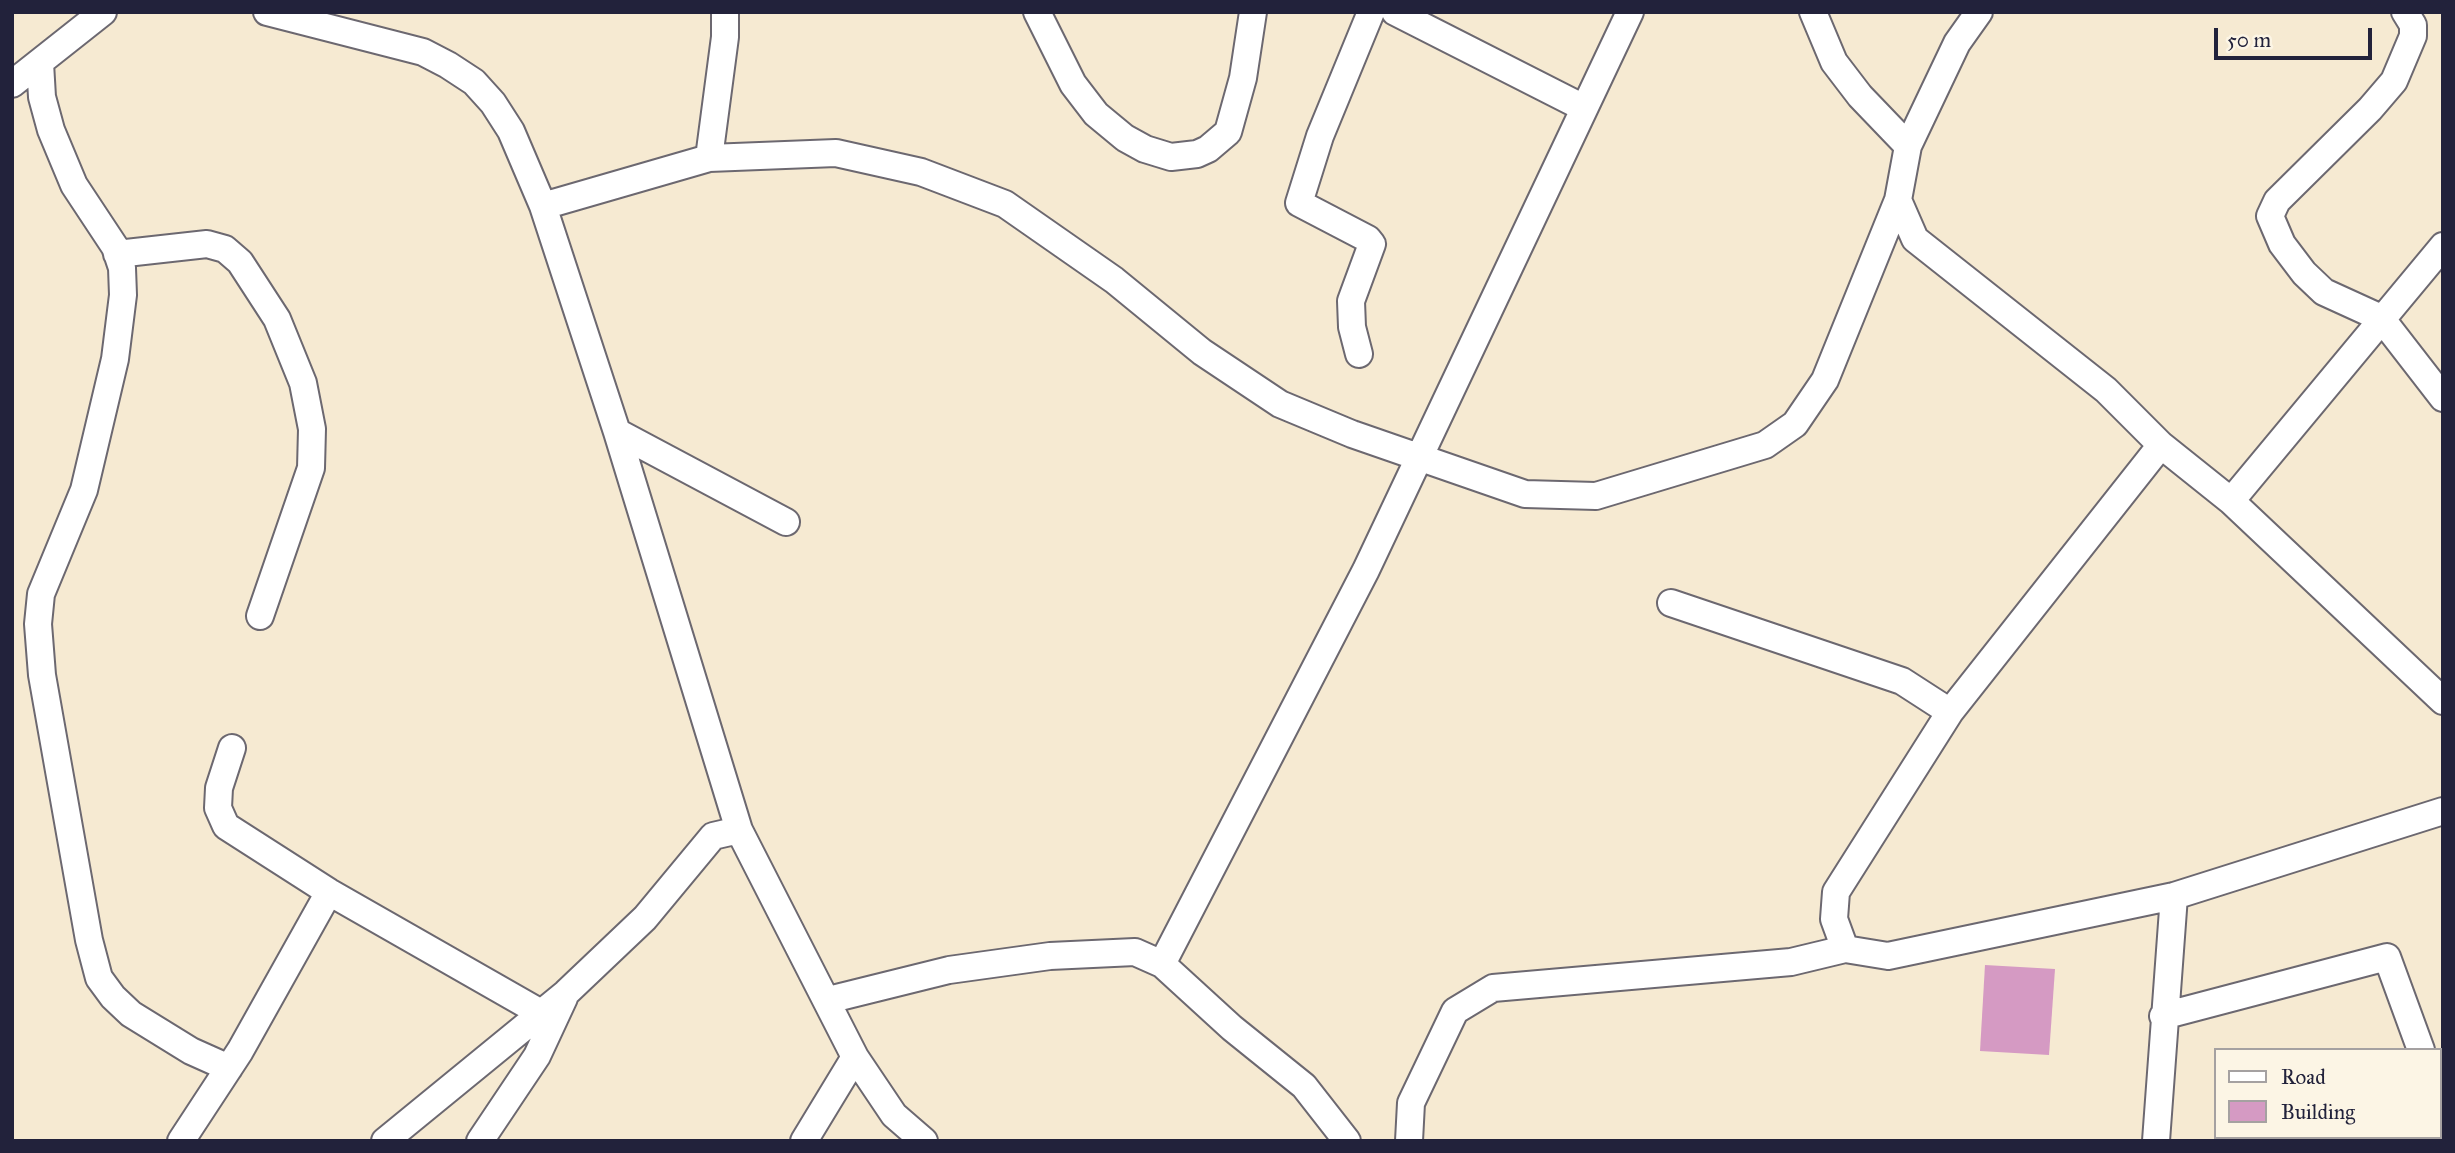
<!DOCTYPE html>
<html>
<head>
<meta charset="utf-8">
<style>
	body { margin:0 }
	#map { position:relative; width:2455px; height:1153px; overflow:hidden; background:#f6ead2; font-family:"IM FELL Great Primer",serif }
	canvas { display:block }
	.frame { position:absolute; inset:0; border:14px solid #22223b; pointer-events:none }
	.legend { position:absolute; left:2214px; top:1048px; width:228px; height:91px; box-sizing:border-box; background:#fcf5e5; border:2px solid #a5a1a1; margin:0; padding:9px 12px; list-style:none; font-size:21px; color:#22223b }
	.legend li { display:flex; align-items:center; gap:14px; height:35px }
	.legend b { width:35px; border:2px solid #a5a1a1 }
	.scale { position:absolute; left:2214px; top:28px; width:158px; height:32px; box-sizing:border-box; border:4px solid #22223b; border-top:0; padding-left:9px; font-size:21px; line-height:24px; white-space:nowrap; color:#22223b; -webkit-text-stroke:5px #fcf5e5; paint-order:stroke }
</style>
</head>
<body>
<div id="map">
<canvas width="2455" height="1153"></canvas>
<div class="frame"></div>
<ul class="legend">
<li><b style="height:9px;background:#fff"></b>Road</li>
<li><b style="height:19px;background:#d59ac3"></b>Building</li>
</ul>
<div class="scale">50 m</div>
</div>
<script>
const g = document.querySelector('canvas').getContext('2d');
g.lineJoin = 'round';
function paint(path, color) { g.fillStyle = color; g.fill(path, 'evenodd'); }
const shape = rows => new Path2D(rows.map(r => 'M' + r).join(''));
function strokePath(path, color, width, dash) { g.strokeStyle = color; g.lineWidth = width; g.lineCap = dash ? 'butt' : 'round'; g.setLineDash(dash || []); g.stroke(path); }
const building = shape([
	[1985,965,2055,969,2049,1055,1980,1051]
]);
const minor = shape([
	[267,12,423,52,448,65,474,82,493,103,511,131,543,206,617,432,739,830,855,1057,894,1115,924,1141],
	[1037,12,1073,84,1096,114,1125,138,1145,149,1171,157,1197,154,1208,149,1228,132,1243,78,1253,12],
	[1395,12,1584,108],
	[1813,12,1834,62,1860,96,1908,146],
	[1979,12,1957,43,1908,146,1898,200,1915,239,2106,390,2161,445,2231,501,2443,701],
	[2405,12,2413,25,2413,36,2394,81,2370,109,2277,201,2270,216,2282,244,2304,273,2324,292,2381,318,2443,398],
	[40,63,42,97,51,130,74,185,115,247,122,268,123,295,115,359,84,490,41,594,38,624,42,675,89,940,99,978,113,997,131,1014,191,1051,229,1068],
	[12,84,103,12],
	[709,158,725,37,725,12],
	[543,206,709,158,836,153,921,172,1005,204,1114,280,1202,352,1280,404,1352,434,1525,494,1596,496,1765,445,1795,424,1825,380,1898,200],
	[117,254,207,244,225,249,240,262,277,319,303,383,312,429,311,468,260,616],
	[1359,354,1352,327,1351,301,1372,244,1368,239,1299,203,1320,136,1371,12],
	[617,432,786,522],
	[2161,445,1950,712,1836,892,1834,919,1845,949,1888,956,2174,896,2443,811],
	[2231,501,2443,246],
	[1671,603,1902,681,1950,712],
	[232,748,219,788,218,808,226,826,329,892,541,1013],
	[1162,964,1366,570,1630,12],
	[828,1000,949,970,1050,956,1135,952,1162,964,1232,1028,1304,1086,1347,1141],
	[2163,1016,2387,957,2421,1050],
	[2439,1125,2443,1141],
	[181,1141,240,1051,329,892],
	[385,1141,566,993,645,918,713,836,739,830],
	[480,1141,537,1056,564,998],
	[804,1141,855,1057],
	[1409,1141,1411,1103,1455,1011,1493,988,1791,962,1845,949],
	[2156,1141,2174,896]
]);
paint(building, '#d59ac3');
strokePath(minor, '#6c6870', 30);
strokePath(minor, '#fff', 26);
</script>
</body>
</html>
